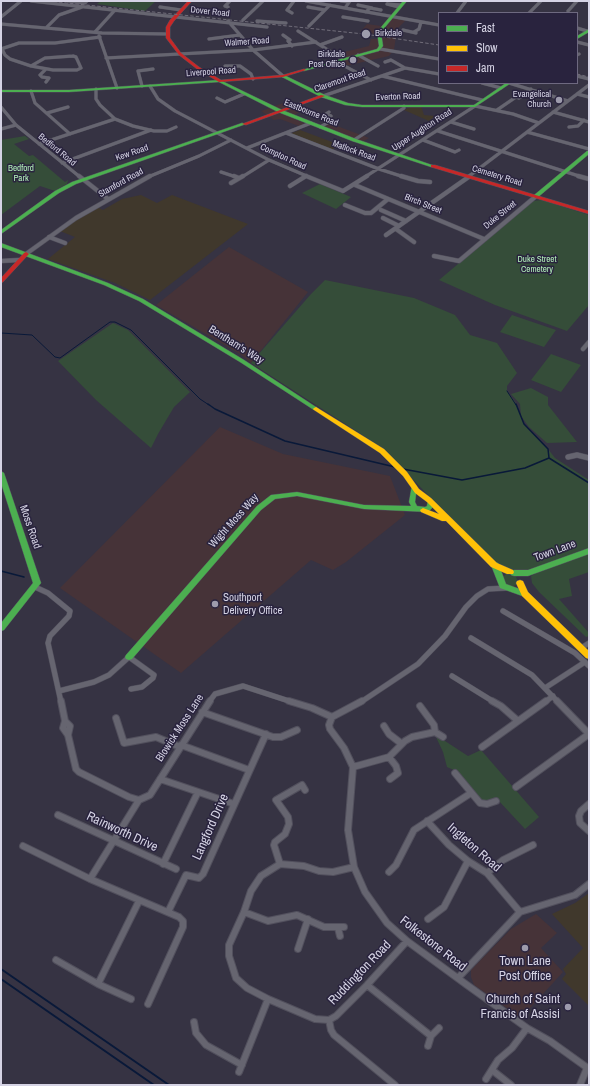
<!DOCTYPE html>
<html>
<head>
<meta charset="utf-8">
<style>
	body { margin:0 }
	#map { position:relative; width:590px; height:1086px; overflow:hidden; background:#363343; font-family:"Archivo Narrow",sans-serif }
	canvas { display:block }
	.frame { position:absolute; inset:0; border:2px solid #d5d3e4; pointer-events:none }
	.legend { position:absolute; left:438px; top:12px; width:140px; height:72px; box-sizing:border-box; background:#29233e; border:1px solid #6e6980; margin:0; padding:5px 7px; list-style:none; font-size:12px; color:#d5d3e4 }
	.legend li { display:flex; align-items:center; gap:8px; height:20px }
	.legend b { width:20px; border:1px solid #6e6980 }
</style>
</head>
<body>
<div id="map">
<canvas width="590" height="1086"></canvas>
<div class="frame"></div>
<ul class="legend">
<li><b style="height:5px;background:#4caf50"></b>Fast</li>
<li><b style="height:5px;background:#ffc107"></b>Slow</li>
<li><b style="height:5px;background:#c62828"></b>Jam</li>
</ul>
</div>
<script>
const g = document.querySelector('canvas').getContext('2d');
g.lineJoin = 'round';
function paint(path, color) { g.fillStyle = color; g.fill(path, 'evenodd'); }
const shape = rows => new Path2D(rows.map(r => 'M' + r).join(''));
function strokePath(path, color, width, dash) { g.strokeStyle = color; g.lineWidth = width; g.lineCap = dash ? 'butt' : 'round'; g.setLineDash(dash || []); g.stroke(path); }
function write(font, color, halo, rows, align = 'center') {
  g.font = font + ' "Archivo Narrow",sans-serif'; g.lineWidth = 3; g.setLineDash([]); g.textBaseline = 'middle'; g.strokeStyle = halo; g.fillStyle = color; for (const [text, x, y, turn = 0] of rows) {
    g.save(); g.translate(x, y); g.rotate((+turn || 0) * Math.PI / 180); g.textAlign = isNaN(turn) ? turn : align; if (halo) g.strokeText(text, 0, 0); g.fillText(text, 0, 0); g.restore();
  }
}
const commercial = shape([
	[388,18,406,20,397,29,394,50,389,56,332,69,324,65,344,60,336,54,369,46,371,39,378,39,376,34,360,32,367,24,381,26],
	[283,103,300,112,290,117,306,124,299,126,280,119,274,120,261,111],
	[329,123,369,138,364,141,356,140,322,127],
	[229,247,308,292,251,363,240,354,156,305],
	[220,427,283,454,390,476,405,515,346,562,333,570,311,560,181,673,60,588],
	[536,914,557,933,541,948,563,972,521,1018,474,985,471,977,471,970,511,929]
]);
const education = shape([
	[421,106,424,115,435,116,429,121,404,110,410,107],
	[300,130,340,145,331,150,289,134],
	[141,195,157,203,172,195,248,224,150,300,115,283,48,259,75,237,60,231,77,219,93,209,96,209,97,207,103,210,122,199],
	[589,893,589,1006,562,979,566,974,563,969,583,948,552,914,575,903]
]);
const green = shape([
	[101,1,156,1,145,11,97,4],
	[25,136,29,139,14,144,29,156,33,155,65,182,68,180,67,184,55,191,40,186,1,215,1,140],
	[320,184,351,197,336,209,302,193],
	[542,200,589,215,589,305,567,331,495,305,439,280,533,201],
	[325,280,414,298,455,315,470,335,497,343,517,373,507,386,507,391,515,402,524,424,548,449,555,458,589,480,589,548,521,574,516,577,518,582,516,585,511,587,506,585,502,578,506,574,445,513,384,449,251,363,311,294],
	[512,315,556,330,544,347,500,332],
	[113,323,128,330,190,392,174,407,158,434,151,448,96,400,58,361],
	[551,354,581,365,561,392,531,380],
	[531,388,548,397,548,405,577,442,547,443,529,427,521,416,520,404,511,394],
	[589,554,589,572,569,579,572,596,559,599,589,633,589,636,586,637,539,592,532,583,531,576,536,573],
	[436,737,445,741,468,756,481,750,539,817,525,829,498,800,484,803,456,771,447,767,443,752]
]);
const streamFar2 = shape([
	[1,333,32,335,55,357,60,358,110,322,115,322,131,330,200,399,209,405],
	[507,391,516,405]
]);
const streamFar1 = shape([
	[208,404,215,409,285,441,395,467],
	[516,404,524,424,548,449,549,458],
	[549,458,589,483],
	[403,469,462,480,525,468,549,458],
	[1,571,24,577]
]);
const stream = shape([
	[1,969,169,1085],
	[1,979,154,1085]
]);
const streetFar3 = shape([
	[31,1,267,27],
	[68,1,85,3,87,1],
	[306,1,439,25],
	[341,1,349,2],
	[358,5,372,8],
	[160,7,181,10],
	[228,7,225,6,230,1],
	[308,7,325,10],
	[399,7,387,4,401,5],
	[345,8,350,1],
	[568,11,577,1],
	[366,12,370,8,381,10],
	[292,13,287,10,294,1],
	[457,13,466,1],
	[529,13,541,1],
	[1,17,21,1],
	[343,17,368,21],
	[243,20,263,1],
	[228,21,253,50,283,76],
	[257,21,286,23],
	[1,24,102,33,168,34],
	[309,26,330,5],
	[46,28,59,15,82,7],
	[577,28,587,31],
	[403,30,416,33],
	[298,31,342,59],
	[95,32,115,10],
	[414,32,419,29,421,22],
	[283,35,290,40,288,41,292,46],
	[99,36,117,88],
	[209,39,240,35],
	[577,42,589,45],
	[320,45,342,37],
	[1,49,19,43,55,43,100,37],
	[2,49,5,55,10,59,31,66],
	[380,49,439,59],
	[358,55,378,66],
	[577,55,579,54],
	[73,56,76,57,81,68,77,70,53,70,31,66,45,58,73,56],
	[106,58,253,50,316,42],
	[335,61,371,80],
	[385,62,391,60,405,68,439,74],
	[225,66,240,66,251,74,253,79],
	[45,70,40,75,42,77,49,78,46,82],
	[382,76,482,100],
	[577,76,589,79],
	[482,83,501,88],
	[509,83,568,101],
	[142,86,138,71,153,69],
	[150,86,158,99,175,111,269,160,309,177],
	[96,89,96,99,100,105,115,119,133,126,154,131,167,131,176,127],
	[31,91,35,103,70,134],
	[577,94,589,97],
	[323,96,405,68],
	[217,98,225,102,244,94],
	[1,107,16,125,80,177],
	[497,110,516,97,519,98,531,89],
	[553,112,589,122],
	[47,113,68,107],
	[451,122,474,129],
	[320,127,329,122,327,118,331,116,326,114,329,112],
	[569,127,578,126,584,120],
	[1,129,16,125],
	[438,131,582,177],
	[527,132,589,149],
	[286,133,379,169,404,177],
	[354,140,404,108,404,106],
	[423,140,455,152,459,150],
	[39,144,115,119],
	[247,148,311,123],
	[62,163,151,130],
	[221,172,236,177],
	[148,177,199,156,231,140],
	[242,177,269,160],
	[365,177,475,106,513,114,539,123],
	[468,177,589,85]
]);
const streetFar2 = shape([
	[79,176,108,199],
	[234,176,239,178],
	[306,176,343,191,367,176],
	[401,176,418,181,430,182],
	[578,176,589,179],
	[231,183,243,176],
	[355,185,484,239],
	[290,186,306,176],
	[345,205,365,213,371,213,388,199],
	[381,210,406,221],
	[383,218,399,226],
	[396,229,414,242],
	[386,235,470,176],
	[49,237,65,243],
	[26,254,76,218,150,176],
	[434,256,459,261,535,197],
	[1,261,19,260],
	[583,349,589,342]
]);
const streetFar1 = shape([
	[568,457,577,455,589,458],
	[35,587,48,593,70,611,69,616,50,636,48,643,61,702],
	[503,611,575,653,589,666],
	[471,638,532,675,558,702],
	[581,648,589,643],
	[452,676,494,702],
	[545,688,585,662],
	[59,691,94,682,109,675,129,657,154,675,153,678,142,687,131,689],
	[209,702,215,694,243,686,292,702],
	[361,702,418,664,445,636,466,607,477,596,488,589,506,588],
	[545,702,553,696]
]);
const street = shape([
	[61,701,65,721,70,726,68,735],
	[289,701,312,708,332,717,362,701],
	[492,701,501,706,518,721],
	[557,701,589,734],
	[420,706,434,725,435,732],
	[202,712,273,737,281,737,297,730],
	[332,717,329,725,330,729,344,748,353,767,348,830,354,867,365,892,387,923,407,941,467,985,527,1028,550,1041,589,1069],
	[116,718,124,743,156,737,180,747],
	[65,721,63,728,68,735,76,769,79,772,129,797,139,800,150,795,210,701],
	[384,726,389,734,402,744],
	[181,745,249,770],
	[482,747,546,701],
	[389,757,396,766,398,773,390,779],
	[353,767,389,757,405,741,412,737,435,732,443,737],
	[455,773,480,803,487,804,496,801],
	[160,779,234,804],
	[516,787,589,734],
	[589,804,581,811,579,816,580,823,589,831],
	[58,815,176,869],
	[427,821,449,845,468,861,487,873,520,912],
	[23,846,90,879,179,917,183,921,183,927,148,1004],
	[163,864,198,792],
	[280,864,274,845,275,842,285,834,289,824,288,817,276,800,302,785,305,790],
	[354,867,333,872,319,871,304,866,280,864,261,876,251,891,244,912,229,945,229,956,236,978,247,988,268,999,315,1019,329,1020,336,1016,367,985,407,941],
	[389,872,396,865,414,830,471,793],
	[487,873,503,860,533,845],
	[90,879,139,800],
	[168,912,186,875,199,878,203,874,266,734],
	[244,912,268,921,297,915,324,927,344,927],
	[428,919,444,907,468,861],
	[338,928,340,936],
	[298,949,308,919],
	[56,960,98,984,131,999],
	[458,978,520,912,575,895,589,884],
	[98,984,139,901],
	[367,985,431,1036],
	[329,1020,331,1030,334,1035,395,1085],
	[194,1022,196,1033,206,1045,242,1065],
	[428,1046,431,1036,439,1028],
	[492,1070,511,1085],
	[239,1072,268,999],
	[486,1079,498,1060,512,1048,527,1028],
	[580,1085,587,1068]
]);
const fast = shape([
	[403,1,407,1,381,32,383,46,379,51,304,71,302,70,377,49,379,46,377,32,403,1],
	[589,29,589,32,577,39,577,36,589,29],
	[282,75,284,75,325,95,348,103,362,105,474,105,506,83,511,83,475,107,362,107,345,105,321,97,282,77,282,75],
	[220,80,282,110,356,139,435,166,431,167,352,141,278,112,219,82,69,92,1,92,1,90,69,90,220,80],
	[242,123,246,124,76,184,59,193,1,234,1,230,55,191,72,182,242,123],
	[587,151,589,151,589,154,537,198,533,198,533,196,587,151],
	[1,243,108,283,143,299,244,360,319,409,318,410,314,410,240,362,139,301,104,285,1,247,1,243],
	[1,471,4,473,41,583,4,630,1,631,1,623,33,583,1,483,1,471],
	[412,485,416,485,417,487,415,502,417,506,425,507,427,506,428,500,432,500,433,507,428,512,364,509,297,496,275,499,261,510,132,659,129,660,126,659,125,657,126,655,257,506,271,495,297,492,364,505,411,506,409,502,412,485],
	[589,548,589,554,528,576,514,576,511,575,510,573,511,571,514,570,528,570,589,548],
	[495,562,498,563,499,565,506,584,528,592,529,594,528,596,525,597,500,588,491,565,492,563,495,562]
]);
const slow = shape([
	[316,407,384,449,407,472,419,489,431,498,497,563,513,570,514,572,513,574,507,574,491,567,446,521,442,521,421,512,420,510,423,508,439,514,427,502,415,493,403,476,380,453,314,410,313,409,314,408,316,407],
	[520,580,523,581,528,592,589,651,589,659,586,658,522,596,516,583,517,581,520,580]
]);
const jam = shape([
	[188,1,192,1,174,21,170,27,170,38,181,53,199,67,221,80,283,75,304,69,306,70,283,77,219,82,197,69,179,55,166,38,166,27,170,20,188,1],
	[321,95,325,96,246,125,242,124,321,95],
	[431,165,435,165,589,211,589,214,431,167,431,165],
	[26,252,29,254,28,255,3,282,1,283,1,278,24,253,26,252]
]);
const rail = shape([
	[48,1,364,34,439,45],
	[577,74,589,77]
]);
const markers = [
	[366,34,5,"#9d9bac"],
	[353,60,4,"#9d9bac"],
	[559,100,4,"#9d9bac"],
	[215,604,4,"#9d9bac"],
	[525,948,4,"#9d9bac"],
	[568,1007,4,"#9d9bac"]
];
const farStreetnames = [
	["Dover Road",210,12,6],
	["Walmer Road",247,42,-4],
	["Liverpool Road",211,72,-4],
	["Claremont Road",340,81,-19],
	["Everton Road",398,97,-2],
	["Eastbourne Road",311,113,22],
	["Upper Aughton Road",422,130,-33],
	["Bedford Road",57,150,39],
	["Matlock Road",354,151,20],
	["Kew Road",132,153,-19],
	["Compton Road",283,157,25],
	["Cemetery Road",497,176,17],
	["Stamford Road",121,183,-29],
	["Birch Street",423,204,22],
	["Duke Street",500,215,-39]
];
const farPoinames = [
	["Birkdale",375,34,"left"],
	["Birkdale",345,55],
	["Post Office",345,65],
	["Evangelical",551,95],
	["Church",551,105]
];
const farParknames = [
	["Bedford",21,169],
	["Park",21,179],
	["Duke Street",537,260],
	["Cemetery",537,270]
];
const streetNames = [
	["Bentham's Way",236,345,32],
	["Wight Moss Way",234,521,-48],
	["Moss Road",30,527,71],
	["Town Lane",555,551,-20],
	["Blowick Moss Lane",180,728,-57]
];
const poiNames = [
	["Southport",223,598],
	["Delivery Office",223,611]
];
const nearStreetnames = [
	["Langford Drive",211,827,-66],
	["Rainworth Drive",122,832,25],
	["Ingleton Road",474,848,41],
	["Folkestone Road",433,944,38],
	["Ruddington Road",360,973,-46]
];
const nearPoinames = [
	["Town Lane",525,962],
	["Post Office",525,977],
	["Church of Saint",560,1000,"right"],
	["Francis of Assisi",560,1015,"right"]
];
paint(commercial, '#463338');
paint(education, '#40382c');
paint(green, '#354d39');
strokePath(streamFar2, '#091939', 1);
strokePath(streamFar1, '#091939', 1.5);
strokePath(stream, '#091939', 2);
strokePath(streetFar3, '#52505d', 3.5);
strokePath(streetFar2, '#52505d', 5);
strokePath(streetFar1, '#52505d', 6);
strokePath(street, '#52505d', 8);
strokePath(fast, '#52505d', 1);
strokePath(slow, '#52505d', 1);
strokePath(jam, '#52505d', 1);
strokePath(streetFar3, '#666570', 3);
strokePath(streetFar2, '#666570', 4);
strokePath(streetFar1, '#666570', 5);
strokePath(street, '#666570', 6);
paint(fast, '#4caf50');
paint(slow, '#ffc107');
paint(jam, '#c62828');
strokePath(rail, '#716e7a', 1, [3.5, 2]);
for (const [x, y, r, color] of markers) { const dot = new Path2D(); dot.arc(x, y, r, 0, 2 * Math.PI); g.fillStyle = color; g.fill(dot); strokePath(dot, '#29233e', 1.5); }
write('9px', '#d5d3e4', '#29233e', farStreetnames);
write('9px', '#d5d3e4', '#29233e', farPoinames, 'right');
write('9px', '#b3f2ba', '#29233e', farParknames);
write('11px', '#d5d3e4', '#29233e', streetNames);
write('11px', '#d5d3e4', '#29233e', poiNames, 'left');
write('13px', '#d5d3e4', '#29233e', nearStreetnames);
write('13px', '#d5d3e4', '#29233e', nearPoinames);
</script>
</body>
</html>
